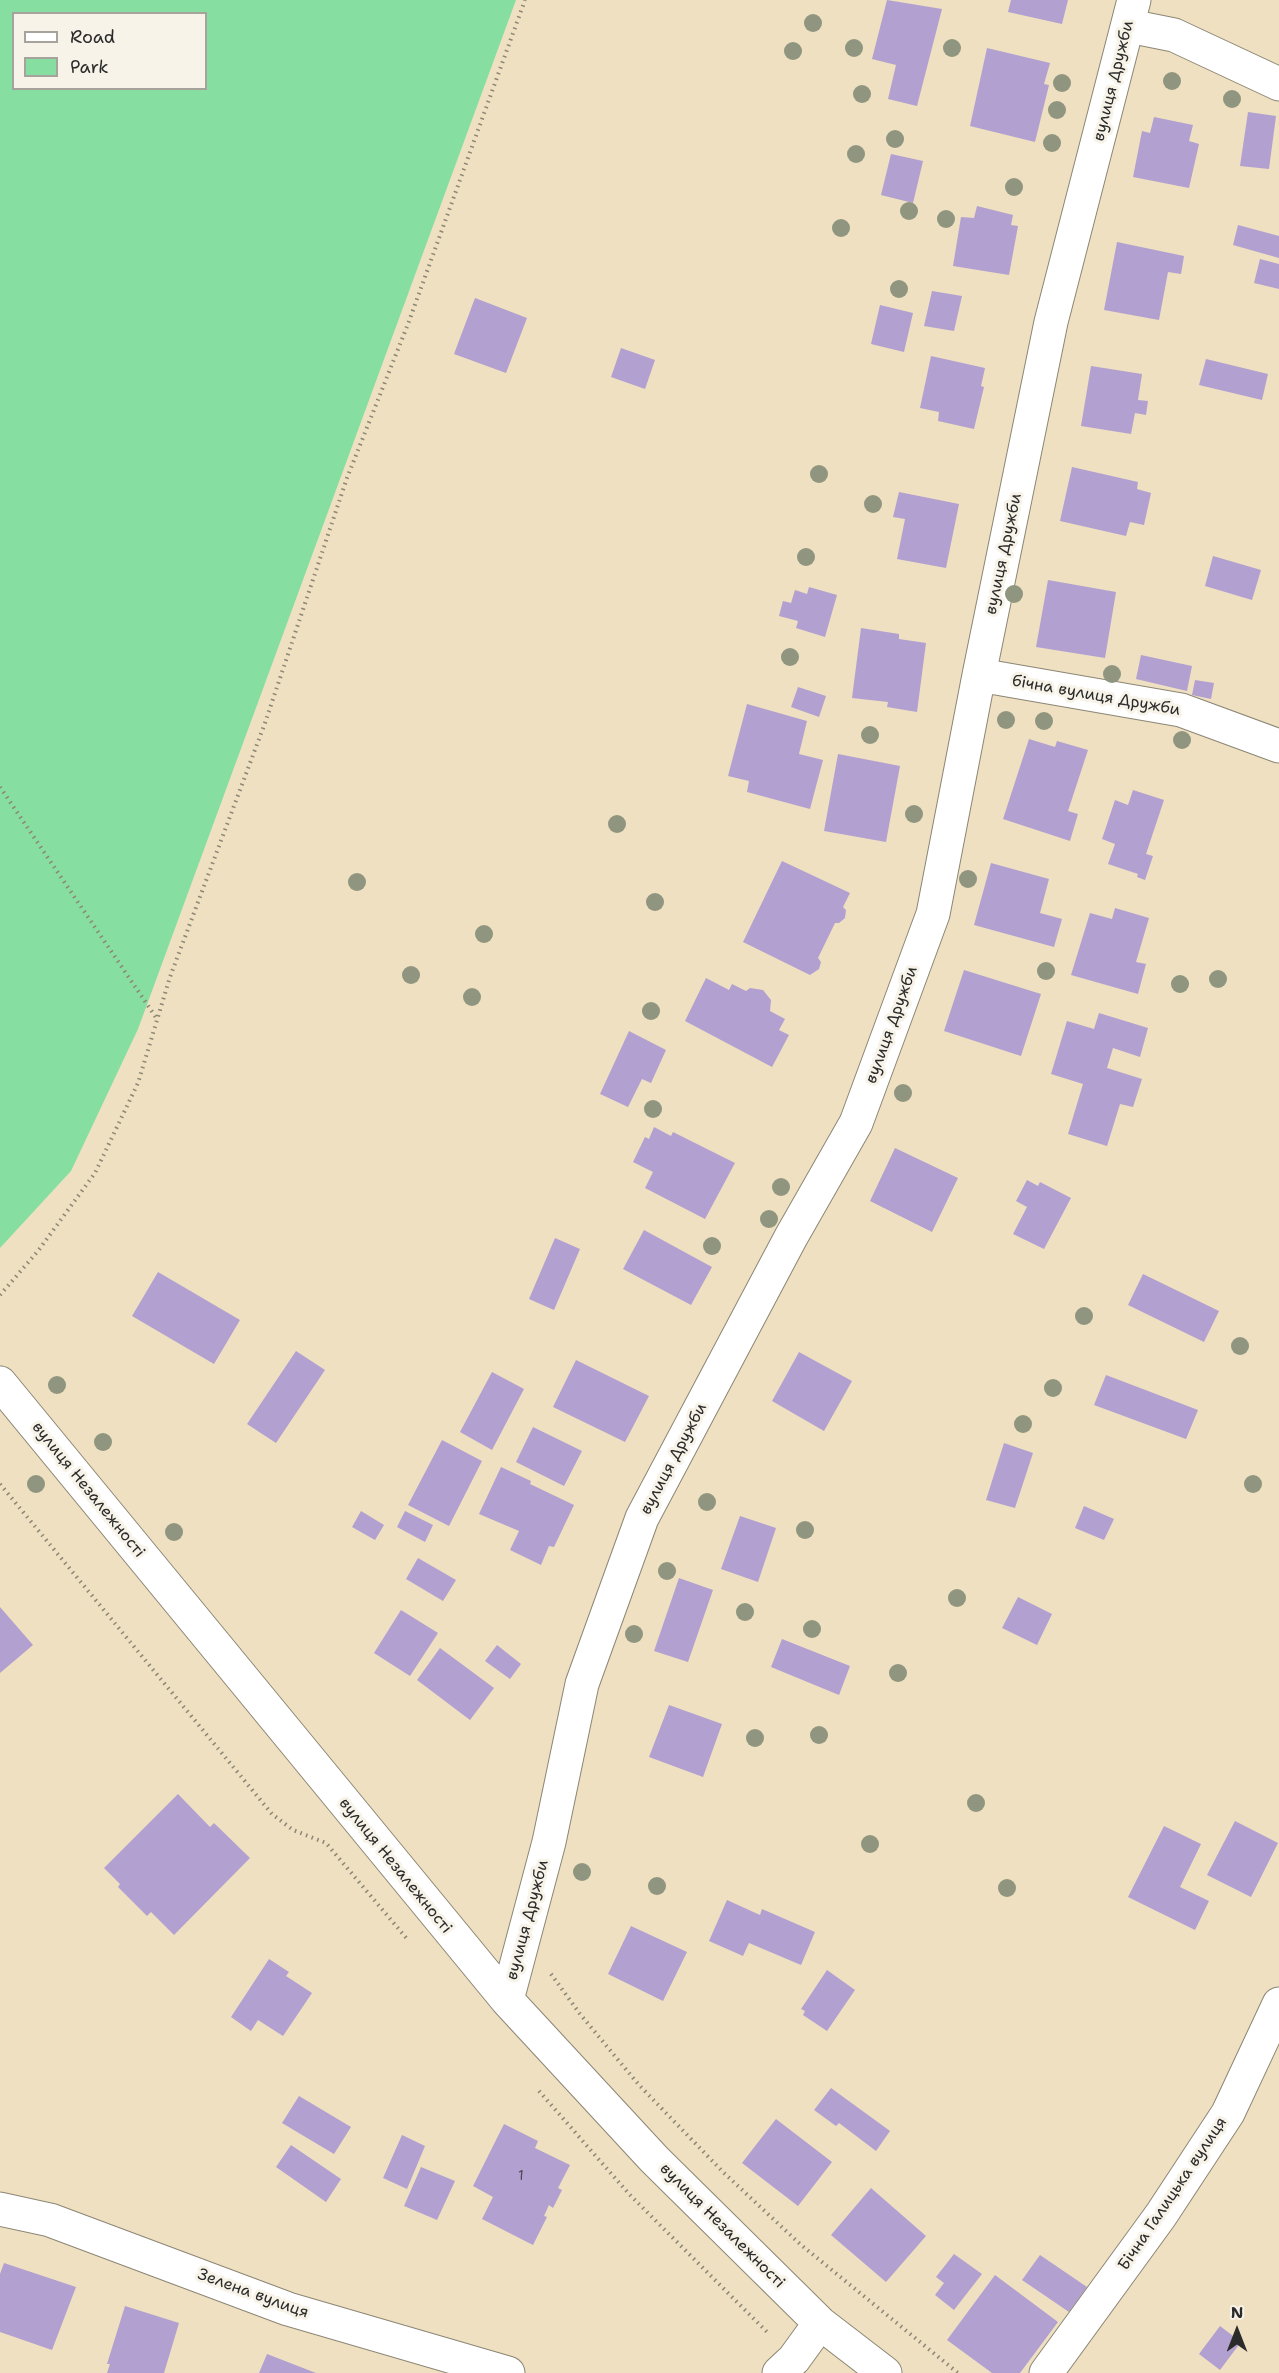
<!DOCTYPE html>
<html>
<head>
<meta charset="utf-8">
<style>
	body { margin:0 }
	#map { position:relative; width:1279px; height:2373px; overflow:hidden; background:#eee0c0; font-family:"Shantell Sans",sans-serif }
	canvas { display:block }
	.legend { position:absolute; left:12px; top:12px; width:195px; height:78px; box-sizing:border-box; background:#f7f3e8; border:2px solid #a5a39c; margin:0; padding:8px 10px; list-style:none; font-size:18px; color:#2b2b2b }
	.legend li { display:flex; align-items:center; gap:12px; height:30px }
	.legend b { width:30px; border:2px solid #a5a39c }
	.north { position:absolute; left:1207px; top:2301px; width:60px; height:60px; -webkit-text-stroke:4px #f7f3e8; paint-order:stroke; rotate:0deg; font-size:16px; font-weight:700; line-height:24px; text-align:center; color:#2b2b2b }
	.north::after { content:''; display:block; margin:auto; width:21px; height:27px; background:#2b2b2b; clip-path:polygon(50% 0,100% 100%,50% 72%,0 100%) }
</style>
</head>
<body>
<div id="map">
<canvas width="1279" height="2373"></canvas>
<ul class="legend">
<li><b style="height:8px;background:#fff"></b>Road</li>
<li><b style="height:16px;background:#87dea1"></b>Park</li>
</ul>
<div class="north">N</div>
</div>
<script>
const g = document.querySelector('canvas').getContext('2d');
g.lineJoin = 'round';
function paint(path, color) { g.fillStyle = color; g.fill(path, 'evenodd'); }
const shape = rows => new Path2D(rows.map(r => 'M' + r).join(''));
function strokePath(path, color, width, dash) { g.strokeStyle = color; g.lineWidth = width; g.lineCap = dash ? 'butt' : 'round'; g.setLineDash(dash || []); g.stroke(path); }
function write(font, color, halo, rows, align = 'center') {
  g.font = font + ' "Shantell Sans",sans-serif'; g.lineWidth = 6; g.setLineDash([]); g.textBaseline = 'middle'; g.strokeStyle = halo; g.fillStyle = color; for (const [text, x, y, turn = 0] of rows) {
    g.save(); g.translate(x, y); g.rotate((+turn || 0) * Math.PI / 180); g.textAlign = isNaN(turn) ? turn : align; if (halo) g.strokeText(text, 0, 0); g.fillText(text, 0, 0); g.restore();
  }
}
const green = shape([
	[0,0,516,0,138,1029,71,1171,0,1248],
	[14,14,206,14,206,88,14,88]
]);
const building = shape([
	[887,0,942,9,917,106,888,99,896,65,872,59],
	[1011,0,1068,0,1062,24,1008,12],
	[987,48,1050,63,1044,84,1049,85,1035,142,970,126],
	[1248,112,1276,116,1269,169,1240,166],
	[1154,117,1193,125,1189,141,1199,144,1189,188,1133,177,1142,131,1150,133],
	[891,154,923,161,913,203,881,195],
	[977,206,1013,215,1011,225,1018,226,1009,275,953,266,961,217,974,218],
	[1238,225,1279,236,1279,258,1233,245],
	[1117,242,1184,256,1181,274,1168,272,1159,320,1104,310],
	[1260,259,1279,264,1279,289,1254,283],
	[932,291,962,296,954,331,924,326],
	[475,298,527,318,506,373,454,354],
	[880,305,913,313,904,352,871,344],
	[621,348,655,360,645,389,611,377],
	[931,356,985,368,981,386,984,387,974,429,938,421,939,412,920,408],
	[1206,359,1268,374,1262,400,1199,385],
	[1091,366,1142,374,1138,400,1148,401,1146,415,1135,413,1131,434,1081,426],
	[1072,467,1138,482,1137,489,1151,493,1144,525,1130,522,1126,536,1060,521],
	[899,492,959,504,946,568,897,559,905,519,893,517],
	[1213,556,1261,570,1252,600,1205,586],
	[1048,580,1116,592,1105,658,1036,647],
	[809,587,837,595,825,637,796,628,798,621,779,616,783,601,791,603,795,590,807,594],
	[861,628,899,634,899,639,926,643,917,712,887,707,888,702,852,698],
	[1141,655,1192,666,1187,691,1136,679],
	[1195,680,1214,683,1211,699,1192,695],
	[798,687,826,696,819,717,791,707],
	[747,704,807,721,799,754,823,760,810,809,747,792,749,781,728,776],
	[1029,739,1055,747,1057,741,1088,750,1068,811,1078,814,1070,841,1003,819],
	[838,754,900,766,886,842,824,831],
	[1133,790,1164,800,1146,854,1153,856,1145,880,1137,877,1138,874,1108,864,1115,844,1102,839,1115,800,1128,805],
	[782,861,850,893,843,907,846,910,845,918,839,923,835,923,818,958,821,962,819,969,810,975,743,942],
	[991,863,1049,879,1040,913,1062,919,1054,947,974,925],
	[1115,908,1149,918,1136,962,1146,964,1138,994,1071,975,1090,913,1112,919],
	[964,970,1041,994,1021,1056,944,1031],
	[706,978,729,990,732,984,746,991,750,988,763,990,771,1000,770,1011,785,1019,779,1030,789,1035,772,1067,685,1021],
	[1099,1013,1148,1028,1140,1057,1113,1048,1107,1068,1142,1079,1133,1107,1120,1104,1107,1146,1068,1134,1083,1084,1051,1074,1067,1021,1094,1029],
	[629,1031,666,1050,651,1083,642,1079,628,1107,600,1094],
	[654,1127,671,1136,673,1132,735,1163,705,1219,645,1188,653,1172,633,1162,645,1137,649,1139],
	[895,1148,958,1178,932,1232,870,1201],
	[1027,1180,1038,1186,1040,1182,1071,1198,1044,1249,1013,1234,1027,1207,1016,1201],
	[644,1230,712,1267,691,1305,623,1269],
	[555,1238,580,1249,554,1310,529,1299],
	[158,1272,240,1320,214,1364,132,1316],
	[1143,1274,1219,1311,1204,1342,1128,1305],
	[296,1351,325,1370,276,1443,247,1424],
	[799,1352,852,1381,824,1431,772,1401],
	[576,1360,649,1396,625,1442,553,1407],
	[492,1372,524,1389,492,1450,460,1432],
	[1106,1375,1198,1410,1186,1439,1094,1405],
	[533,1427,582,1451,564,1486,516,1462],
	[442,1440,482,1461,449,1526,408,1505],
	[1004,1443,1033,1453,1015,1508,986,1500],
	[501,1467,531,1481,530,1484,574,1505,554,1547,549,1546,541,1565,510,1550,519,1531,479,1514],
	[1084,1506,1114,1519,1104,1540,1075,1528],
	[361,1511,384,1525,375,1540,352,1527],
	[405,1511,433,1525,425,1542,397,1527],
	[740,1516,776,1528,758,1582,721,1569],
	[418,1558,456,1580,443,1601,406,1579],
	[679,1578,713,1590,688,1662,654,1651],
	[1018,1597,1052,1614,1037,1645,1002,1628],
	[0,1607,33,1645,0,1673],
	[401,1610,438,1633,410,1676,374,1653],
	[782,1639,850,1666,839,1695,771,1667],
	[497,1645,521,1664,510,1679,485,1661],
	[440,1648,494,1688,470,1720,417,1680],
	[669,1705,722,1724,703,1777,649,1757],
	[178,1794,210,1827,214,1823,250,1858,174,1935,151,1912,147,1916,118,1887,120,1884,104,1868],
	[1235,1821,1278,1843,1251,1897,1207,1875],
	[1164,1826,1201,1844,1180,1887,1209,1901,1195,1930,1128,1897],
	[727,1900,760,1915,762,1909,815,1932,801,1965,749,1943,743,1956,709,1941],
	[631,1926,687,1952,663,2001,608,1974],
	[269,1959,289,1972,286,1976,312,1993,283,2036,258,2020,251,2031,231,2017],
	[827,1970,855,1990,827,2031,803,2015,805,2011,801,2009],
	[831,2088,890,2131,876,2151,839,2123,836,2126,814,2110],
	[299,2096,351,2127,334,2154,282,2123],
	[776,2119,832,2162,798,2206,742,2163],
	[504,2124,538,2141,535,2148,570,2165,558,2188,562,2190,553,2208,549,2205,544,2216,547,2217,533,2245,482,2219,493,2197,473,2186],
	[402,2135,425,2146,407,2189,383,2178],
	[291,2145,341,2179,326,2202,276,2167],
	[421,2167,455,2181,437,2220,404,2206],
	[871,2188,926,2236,886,2282,831,2235],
	[954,2254,982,2274,954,2310,935,2295,944,2283,936,2277],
	[1040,2255,1087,2287,1069,2312,1022,2280],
	[4,2263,76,2287,52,2350,0,2332,0,2274],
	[995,2275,1058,2322,1020,2373,992,2373,947,2340],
	[125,2306,179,2323,164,2373,107,2373,110,2364,107,2364],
	[1220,2326,1241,2342,1220,2370,1199,2354],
	[267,2354,316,2373,259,2373]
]);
const path = shape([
	[0,787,157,1019],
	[0,1295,38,1251,95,1173,138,1083,170,977,265,723,347,478,408,324,525,0],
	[0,1484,272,1814,293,1830,326,1843,408,1940],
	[551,1974,580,2014,639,2085,723,2172,800,2244,958,2373],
	[539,2091,629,2194,769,2334]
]);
const minor = shape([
	[1129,26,1174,35,1279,84],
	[979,675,1181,710,1279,746],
	[0,1383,507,2000,654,2159,820,2323,885,2373],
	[507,2000,549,1842,582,1684,642,1518,791,1237,856,1123,933,914,979,675,1051,322,1134,0],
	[0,2209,50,2220,288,2309,508,2373],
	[779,2373,794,2359,820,2323],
	[1046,2373,1161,2215,1228,2113,1279,2004]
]);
const trees = [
	[813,23],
	[854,48],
	[952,48],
	[793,51],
	[1172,81],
	[1062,83],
	[862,94],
	[1232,99],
	[1057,110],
	[895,139],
	[1052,143],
	[856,154],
	[1014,187],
	[909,211],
	[946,219],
	[841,228],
	[899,289],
	[819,474],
	[873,504],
	[806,557],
	[1014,594],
	[790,657],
	[1112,674],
	[1006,720],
	[1044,721],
	[870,735],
	[1182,740],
	[914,814],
	[617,824],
	[968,879],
	[357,882],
	[655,902],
	[484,934],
	[1046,971],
	[411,975],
	[1218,979],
	[1180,984],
	[472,997],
	[651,1011],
	[903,1093],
	[653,1109],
	[781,1187],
	[769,1219],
	[712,1246],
	[1084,1316],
	[1240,1346],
	[57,1385],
	[1053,1388],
	[1023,1424],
	[103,1442],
	[36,1484],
	[1253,1484],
	[707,1502],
	[805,1530],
	[174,1532],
	[667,1571],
	[957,1598],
	[745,1612],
	[812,1629],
	[634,1634],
	[898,1673],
	[819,1735],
	[755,1738],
	[976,1803],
	[870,1844],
	[582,1872],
	[657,1886],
	[1007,1888]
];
const numberNames = [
	["1",521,2176]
];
const streetNames = [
	["вулиця Дружби",1114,81,-76],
	["вулиця Дружби",1004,554,-78],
	["бічна вулиця Дружби",1096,696,10],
	["вулиця Дружби",892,1025,-70],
	["вулиця Дружби",674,1459,-62],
	["вулиця Незалежності",88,1490,51],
	["вулиця Незалежності",395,1866,51],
	["вулиця Дружби",528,1920,-75],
	["Бічна Галицька вулиця",1173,2194,-56],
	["вулиця Незалежності",722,2226,45],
	["Зелена вулиця",253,2294,20]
];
paint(green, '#87dea1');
paint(building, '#b2a0d1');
strokePath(minor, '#8c8676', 35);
strokePath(path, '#8c8676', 4, [1.5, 4.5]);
strokePath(minor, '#fff', 33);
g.fillStyle = '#8f957e';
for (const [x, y] of trees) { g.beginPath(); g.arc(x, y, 9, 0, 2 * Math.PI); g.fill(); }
write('14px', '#4d4854', null, numberNames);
write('16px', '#2b2b2b', '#f7f3e8', streetNames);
</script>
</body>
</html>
